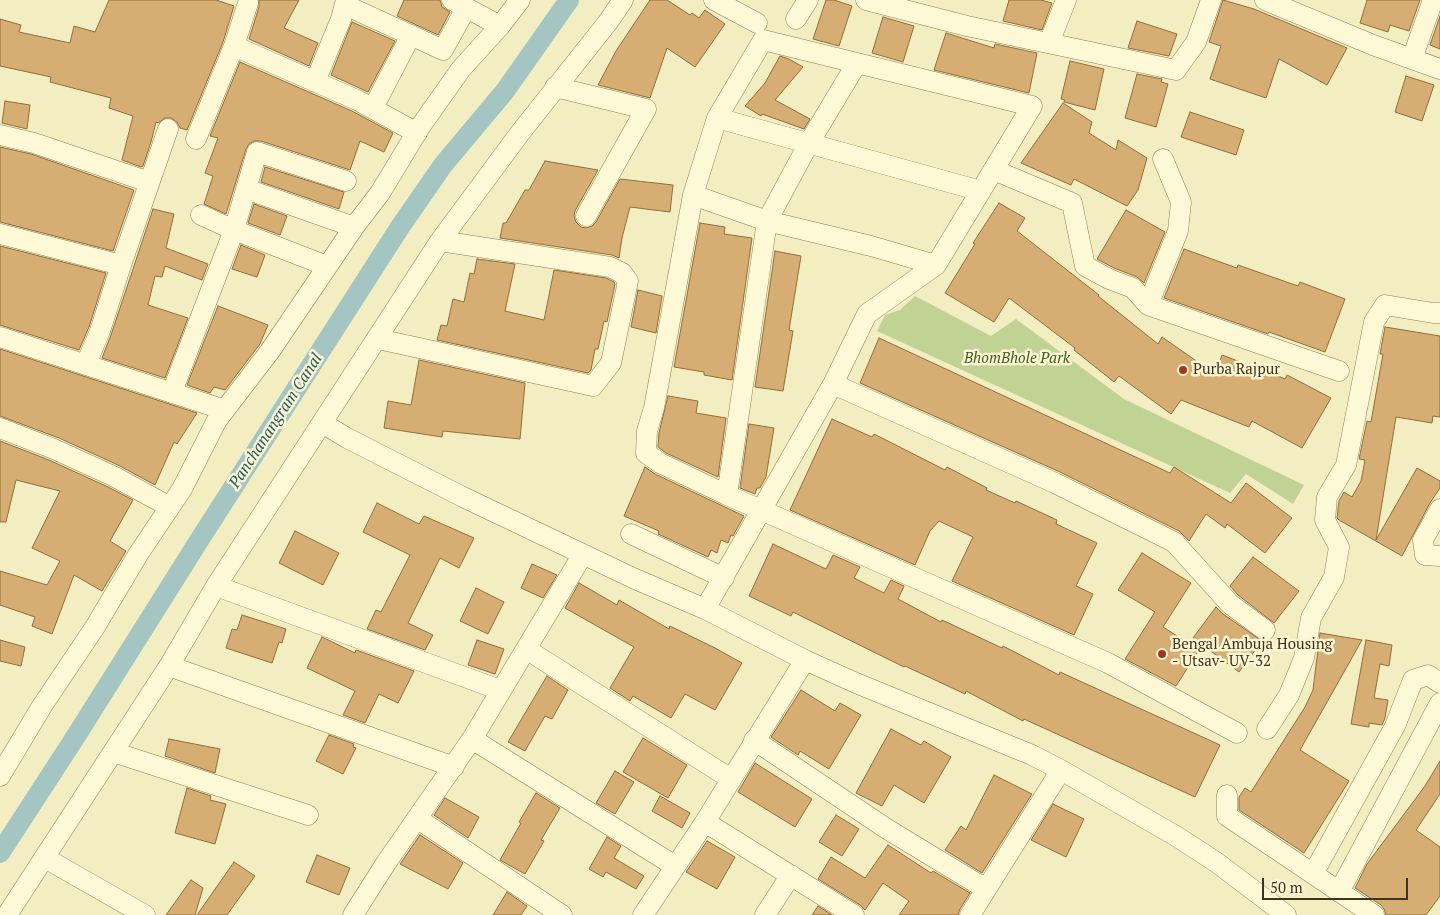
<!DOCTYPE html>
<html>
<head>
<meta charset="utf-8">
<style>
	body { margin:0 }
	#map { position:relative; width:1440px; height:915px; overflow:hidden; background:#f3eec2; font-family:"PT Serif",serif }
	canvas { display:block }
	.scale { position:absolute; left:1262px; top:878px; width:146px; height:22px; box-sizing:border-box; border:2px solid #3e331c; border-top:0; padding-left:6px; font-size:15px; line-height:18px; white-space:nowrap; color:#3e331c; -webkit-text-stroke:4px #faf5d2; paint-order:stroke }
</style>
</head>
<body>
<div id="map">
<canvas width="1440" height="915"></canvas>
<div class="scale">50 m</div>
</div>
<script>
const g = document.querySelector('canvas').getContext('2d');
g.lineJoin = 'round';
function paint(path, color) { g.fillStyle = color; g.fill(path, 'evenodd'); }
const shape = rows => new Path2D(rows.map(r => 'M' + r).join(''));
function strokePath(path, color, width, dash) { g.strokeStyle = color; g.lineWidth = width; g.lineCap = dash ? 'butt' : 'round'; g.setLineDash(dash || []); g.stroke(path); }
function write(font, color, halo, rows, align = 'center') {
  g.font = font + ' "PT Serif",serif'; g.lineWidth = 5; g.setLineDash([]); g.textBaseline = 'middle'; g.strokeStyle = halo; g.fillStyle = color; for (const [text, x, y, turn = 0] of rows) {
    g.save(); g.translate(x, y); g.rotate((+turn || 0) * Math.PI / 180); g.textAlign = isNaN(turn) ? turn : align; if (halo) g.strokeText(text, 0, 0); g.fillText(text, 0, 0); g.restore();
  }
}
const green = shape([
	[915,296,991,336,1016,319,1124,399,1304,485,1293,504,1246,474,1230,493,877,331,885,315,900,310]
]);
const canal = shape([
	[0,853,76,736,200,539,400,227,443,165,505,91,569,0]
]);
const building = shape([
	[109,0,216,0,234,6,223,42,187,130,180,128,177,122,171,118,165,118,158,123,156,122,151,142,143,166,141,167,122,160,133,116,109,108,111,98,50,82,51,77,0,66,0,19,21,25,19,32,70,43,74,26,95,32,109,0],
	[259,0,299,0,284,28,318,43,309,66,249,39,259,7,259,0],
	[404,0,440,0,442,7,450,12,438,35,397,16,404,0],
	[650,0,667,0,690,15,692,13,699,18,705,10,725,24,695,67,667,48,650,98,598,85,616,51,650,0],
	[826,0,834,0,852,6,839,46,813,39,826,0],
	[1009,0,1041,0,1052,3,1042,30,1003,21,1009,0],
	[1223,0,1254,9,1347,48,1327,85,1279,59,1266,98,1210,79,1221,46,1209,42,1223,0],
	[1367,0,1420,0,1409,31,1390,25,1388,32,1360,23,1367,0],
	[1440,16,1440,49,1430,45,1440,16],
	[883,17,914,26,903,62,872,53,883,17],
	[1137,21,1177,34,1169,56,1128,48,1137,21],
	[352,22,395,41,368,92,331,75,352,22],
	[946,33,994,48,995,44,1037,53,1029,93,934,70,946,33],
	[780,56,789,59,803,67,775,100,810,119,804,129,762,114,761,116,745,106,765,83,780,56],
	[1070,61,1104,69,1095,110,1064,102,1065,100,1061,99,1070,61],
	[240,62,352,111,393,133,384,152,360,141,350,170,261,141,254,141,249,144,246,149,226,214,204,204,213,176,205,173,218,138,210,136,240,62],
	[1137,74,1162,79,1161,82,1168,84,1156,127,1125,118,1137,74],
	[1406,76,1434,85,1422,121,1395,112,1406,76],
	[5,101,30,105,27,129,2,123,5,101],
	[1063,103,1092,122,1089,133,1116,150,1118,140,1147,158,1138,190,1127,206,1074,179,1071,185,1021,163,1063,103],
	[1190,112,1244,130,1236,155,1181,137,1190,112],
	[0,147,31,154,134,190,113,251,0,222,0,147],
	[545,161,598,170,575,211,574,216,576,222,581,227,586,228,592,226,596,222,620,179,673,185,670,212,630,207,622,238,619,258,612,255,500,238,503,223,506,223,525,190,529,190,545,161],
	[265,167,344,192,339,209,261,182,265,167],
	[999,203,1025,218,1017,231,1099,295,1098,296,1158,344,1162,337,1215,374,1222,355,1285,379,1287,375,1331,398,1302,448,1252,421,1249,427,1181,400,1171,414,1119,376,1114,382,1074,350,1075,348,1009,298,994,322,945,293,975,244,973,243,999,203],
	[254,204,287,216,280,235,248,223,254,204],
	[153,209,174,214,166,248,208,264,202,280,165,266,162,277,155,276,148,305,188,318,165,378,102,358,111,335,153,209],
	[1126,210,1165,232,1144,283,1137,277,1114,268,1097,259,1126,210],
	[700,223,725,227,724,234,752,238,732,380,704,375,704,372,674,367,700,223],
	[241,245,265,255,257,277,232,269,241,245],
	[0,246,106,273,89,327,79,350,0,325,0,246],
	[1184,249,1237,268,1238,265,1298,286,1300,282,1345,299,1325,352,1269,332,1268,334,1164,298,1184,249],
	[775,251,801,256,789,330,793,331,783,391,755,387,775,251],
	[477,259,515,264,505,311,544,320,554,270,606,278,614,282,615,284,607,322,604,321,598,349,595,349,591,370,588,373,437,340,441,325,447,326,453,299,464,302,470,273,474,274,477,259],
	[638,290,662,296,656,333,631,327,638,290],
	[218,306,268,325,260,344,225,390,214,387,210,393,187,385,218,306],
	[1385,327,1440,336,1440,417,1433,416,1432,423,1396,417,1376,540,1417,468,1440,481,1440,488,1430,503,1402,556,1339,520,1337,518,1339,501,1344,492,1352,497,1361,481,1365,460,1359,459,1367,421,1371,422,1383,354,1380,354,1385,327],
	[879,338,1170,473,1174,467,1231,503,1246,483,1292,518,1265,553,1227,524,1225,528,1206,514,1189,541,1179,531,1060,472,860,383,879,338],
	[0,349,197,413,177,444,174,442,155,485,118,465,59,438,0,416,0,349],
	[419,360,525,383,520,439,443,431,442,437,384,428,388,401,411,405,419,360],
	[668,396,698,401,696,413,726,418,718,477,666,453,658,447,659,433,668,396],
	[832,419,872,437,874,434,945,470,947,467,987,488,986,490,1015,503,1016,501,1057,520,1056,524,1097,543,1076,586,1093,594,1074,635,952,581,973,537,939,521,930,531,915,565,790,510,832,419],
	[749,424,774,428,766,477,760,488,757,488,755,494,740,488,749,424],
	[0,441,49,460,108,487,133,500,110,541,126,551,102,591,74,575,52,634,32,626,35,617,0,605,0,571,47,585,60,561,32,548,60,491,16,480,6,522,0,522,0,441],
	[645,467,655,474,744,516,733,536,731,535,728,543,721,540,717,553,711,550,708,557,658,534,659,531,624,516,645,467],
	[377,503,419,524,424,516,474,538,459,568,440,558,408,623,433,635,425,650,367,629,376,610,381,612,410,555,363,532,377,503],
	[295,531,339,553,323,585,279,563,295,531],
	[773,544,826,569,833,555,860,567,854,578,884,593,891,580,904,586,898,599,941,622,942,620,1002,648,1003,646,1059,675,1060,672,1220,745,1195,797,1024,719,1023,721,966,691,965,694,905,666,904,667,793,612,791,616,749,596,773,544],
	[1142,553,1191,583,1163,627,1199,650,1176,686,1125,659,1155,612,1118,590,1142,553],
	[1253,557,1299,591,1274,623,1238,595,1230,586,1253,557],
	[532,564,557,575,543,598,521,588,532,564],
	[579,583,617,605,619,600,669,629,670,626,715,648,742,663,715,710,685,694,671,718,633,696,630,701,610,688,634,647,565,608,579,583],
	[476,588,504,602,488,634,460,621,476,588],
	[1216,607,1223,614,1262,641,1239,672,1193,638,1216,607],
	[242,615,286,629,282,643,279,642,272,663,226,648,232,629,237,630,242,615],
	[1320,633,1362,640,1300,750,1349,781,1304,853,1239,810,1239,797,1245,788,1251,792,1305,707,1313,690,1320,633],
	[322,637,355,653,356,650,414,671,398,703,379,694,365,723,343,715,355,691,307,668,322,637],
	[0,640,25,647,21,666,0,661,0,640],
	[477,640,504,649,495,674,468,665,477,640],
	[1366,640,1392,645,1389,666,1380,664,1374,698,1388,700,1385,718,1382,725,1369,723,1369,727,1351,724,1366,640],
	[547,676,568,690,552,719,545,716,525,751,508,742,547,676],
	[801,690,835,711,840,703,861,715,829,769,800,751,798,755,771,737,801,690],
	[891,729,921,745,924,741,951,757,924,803,894,785,882,806,856,793,891,729],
	[329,735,354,744,353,747,356,748,343,774,316,761,329,735],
	[643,738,687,765,668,798,623,772,643,738],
	[169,739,220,749,215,773,165,756,169,739],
	[1440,761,1440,794,1416,830,1440,847,1440,896,1426,915,1386,915,1384,909,1381,905,1355,888,1367,864,1425,786,1440,761],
	[755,763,812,799,795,827,738,792,755,763],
	[615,771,634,782,615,814,596,803,615,771],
	[994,775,1032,794,982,873,945,850,961,826,966,830,994,775],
	[187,788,211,796,210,800,226,804,215,844,175,833,187,788],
	[536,793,560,808,541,840,544,841,525,874,500,860,521,823,519,822,536,793],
	[660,796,690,813,682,828,652,811,660,796],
	[445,798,479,817,468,838,434,815,445,798],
	[1053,804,1084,819,1066,857,1031,840,1053,804],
	[836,815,859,829,842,856,819,842,836,815],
	[420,835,463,863,448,889,400,864,420,835],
	[607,837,621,846,614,858,644,876,636,889,606,872,603,877,589,869,607,837],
	[707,841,735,857,717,889,686,872,707,841],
	[888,845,931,873,933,871,970,893,960,909,958,915,899,915,909,901,883,883,865,910,860,905,818,879,831,857,865,878,888,845],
	[317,855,350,868,339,895,306,882,317,855],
	[234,862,255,876,227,915,197,915,234,862],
	[191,880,203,888,195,915,166,915,191,880],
	[507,892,527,906,521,915,493,915,507,892],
	[818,906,832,915,812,915,818,906]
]);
const minor = shape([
	[452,0,500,26],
	[714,0,757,23],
	[866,0,967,26,1176,70,1196,42,1211,0],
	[1265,0,1373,45,1440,69],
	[248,3,234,46,357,100,417,133],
	[345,5,443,50,466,8],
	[796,19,808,0],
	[1049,43,1066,0],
	[1412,59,1433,0],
	[315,82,341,19,346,0],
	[555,87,646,109,586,216],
	[373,108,411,35],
	[717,118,981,191],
	[0,135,34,143,149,182],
	[196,139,234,46],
	[994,170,1072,203,1085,266,1109,279,1133,288,1148,305,1339,371],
	[246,189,354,227],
	[693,195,654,408,647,431,646,453,660,463,727,495,1108,663,1237,733],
	[201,215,234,230,327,266],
	[0,234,121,265],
	[1148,305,1178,231,1181,202,1163,159],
	[0,337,225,410],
	[378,339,593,386,611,363,628,281,622,273,610,267,440,241],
	[86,364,100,331,121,265,168,129],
	[833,384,1055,483,1174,542,1230,604,1265,630],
	[172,392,234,230,257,152,346,181],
	[322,423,347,438,463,497,633,578,705,609,805,660,856,683,1032,755,1061,770,1176,836,1216,862,1286,915],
	[0,428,54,449,113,476,170,507],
	[727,495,767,221,809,143,857,63],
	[1440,509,1423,540,1425,555,1440,556],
	[631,534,724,578],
	[216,586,500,690],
	[705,609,833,384,867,314,936,265,1032,106,763,40,717,118,693,195,767,221,871,246,936,265],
	[526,649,731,779],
	[169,666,454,767],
	[1267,729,1289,695,1304,658,1311,618,1334,577,1339,547,1325,520,1327,497,1346,465,1374,322,1385,305,1433,313,1440,313],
	[472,739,675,866],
	[754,740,887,829,986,889],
	[113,752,308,815],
	[0,776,42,706,95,627,139,553,182,489,217,420,270,351,354,227,380,193,420,127,461,69,500,26,520,0],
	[1227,795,1227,816,1374,915],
	[418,819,562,915],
	[705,822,854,915],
	[45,858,145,915],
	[1313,874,1395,726,1413,680,1428,675,1440,683],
	[1339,892,1440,703],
	[7,915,169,666,216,586,440,241,520,133,608,22,623,0],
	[353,915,386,863,472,739,583,554],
	[643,915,705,822,805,660],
	[765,915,791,875],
	[970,915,1061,770]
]);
const markers = [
	[1183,370,5,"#a6371f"],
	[1162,654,5,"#a6371f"]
];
const parkNames = [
	["BhomBhole Park",1017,359]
];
const poiNames = [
	["Purba Rajpur",1193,370],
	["Bengal Ambuja Housing",1172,645],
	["- Utsav- UV-32",1172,662]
];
const waterNames = [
	["Panchanangram Canal",276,421,-57]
];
paint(green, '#c0d394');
strokePath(canal, '#a5c5c2', 20);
paint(building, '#d6ae73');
strokePath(building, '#926d39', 1);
strokePath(minor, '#907f56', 21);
strokePath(minor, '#fdf8d6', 20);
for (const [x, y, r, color] of markers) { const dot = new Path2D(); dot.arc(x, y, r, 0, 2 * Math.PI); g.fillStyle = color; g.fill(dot); strokePath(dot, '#faf5d2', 2); }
write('italic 15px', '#425d20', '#faf5d2', parkNames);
write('15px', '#3e331c', '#faf5d2', poiNames, 'left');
write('italic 16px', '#2a595f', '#faf5d2', waterNames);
</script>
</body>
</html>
